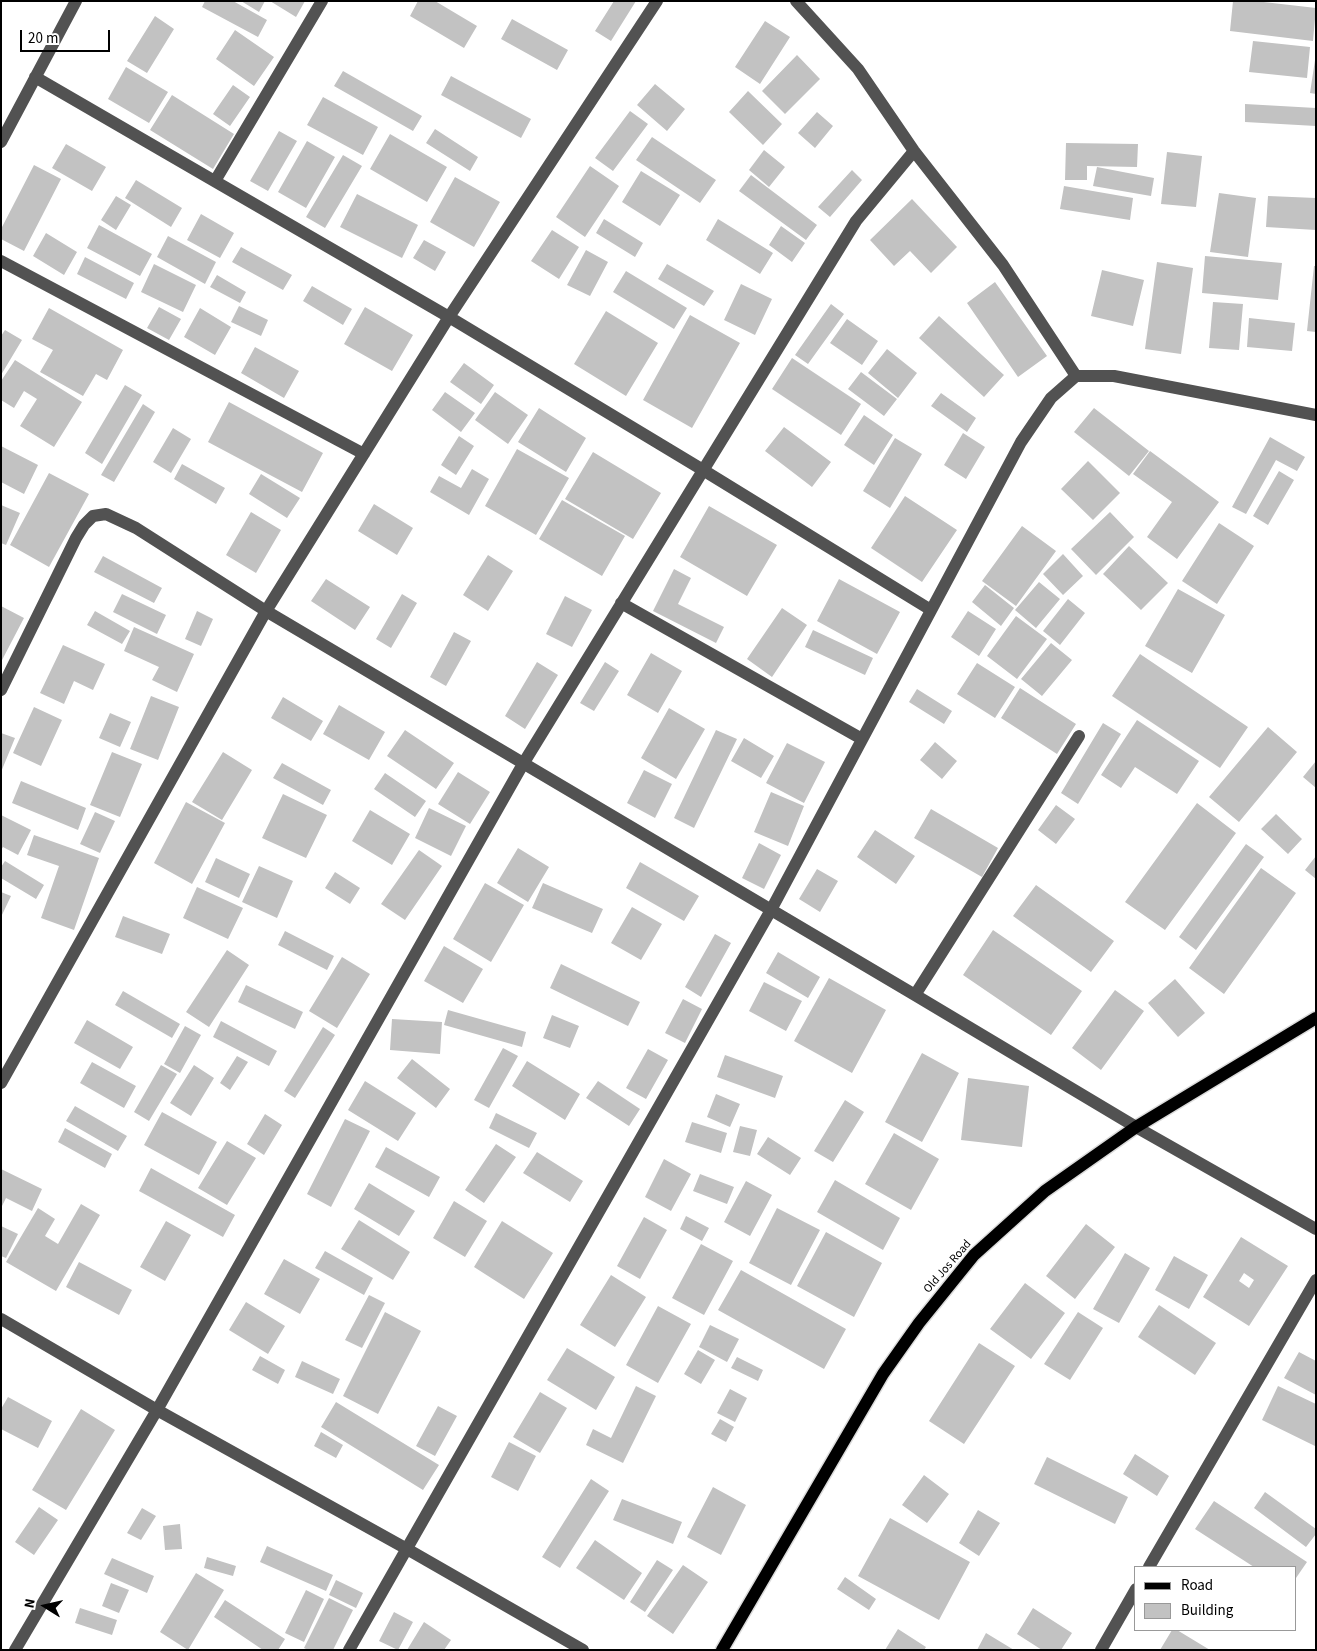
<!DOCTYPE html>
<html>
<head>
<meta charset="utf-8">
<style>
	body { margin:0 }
	#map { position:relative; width:1317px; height:1651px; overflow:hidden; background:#fff; font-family:"Source Sans 3",sans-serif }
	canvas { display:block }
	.frame { position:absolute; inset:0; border:2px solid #000; pointer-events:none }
	.legend { position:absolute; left:1134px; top:1566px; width:162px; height:65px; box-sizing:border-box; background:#fff; border:1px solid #999; margin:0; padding:6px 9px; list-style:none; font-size:15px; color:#000 }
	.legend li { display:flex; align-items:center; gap:10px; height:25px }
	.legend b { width:25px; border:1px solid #999 }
	.north { position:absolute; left:20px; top:1581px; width:50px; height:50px; -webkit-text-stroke:4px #fff; paint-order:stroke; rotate:280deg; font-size:14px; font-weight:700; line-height:20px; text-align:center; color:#000 }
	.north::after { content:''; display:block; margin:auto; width:18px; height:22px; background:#000; clip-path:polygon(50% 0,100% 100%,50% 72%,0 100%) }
	.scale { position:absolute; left:20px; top:30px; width:90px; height:22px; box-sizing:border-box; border:2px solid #000; border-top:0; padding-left:6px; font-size:15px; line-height:18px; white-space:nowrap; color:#000; -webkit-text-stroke:4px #fff; paint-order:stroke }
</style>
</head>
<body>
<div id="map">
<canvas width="1317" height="1651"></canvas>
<div class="frame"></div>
<ul class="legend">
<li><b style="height:6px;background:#000"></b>Road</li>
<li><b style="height:14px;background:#c2c2c2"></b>Building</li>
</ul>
<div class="north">N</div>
<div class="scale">20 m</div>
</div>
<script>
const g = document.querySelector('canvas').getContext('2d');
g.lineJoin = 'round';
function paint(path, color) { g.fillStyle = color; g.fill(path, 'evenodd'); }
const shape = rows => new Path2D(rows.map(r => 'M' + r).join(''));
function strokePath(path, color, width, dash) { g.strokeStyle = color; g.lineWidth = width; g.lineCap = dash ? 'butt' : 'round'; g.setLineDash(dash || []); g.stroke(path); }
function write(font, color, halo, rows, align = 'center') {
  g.font = font + ' "Source Sans 3",sans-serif'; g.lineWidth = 4; g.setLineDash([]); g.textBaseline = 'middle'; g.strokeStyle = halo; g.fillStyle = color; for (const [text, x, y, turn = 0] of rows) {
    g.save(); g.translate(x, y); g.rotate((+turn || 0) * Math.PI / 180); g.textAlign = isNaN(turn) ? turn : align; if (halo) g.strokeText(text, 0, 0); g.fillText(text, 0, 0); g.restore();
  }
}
const building = shape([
	[205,1,233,1,267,20,258,37,202,7],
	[241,1,265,1,259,12],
	[270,1,305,1,296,17],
	[418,1,435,1,477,26,464,48,410,16],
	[614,1,636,1,611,41,595,31],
	[1233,1,1255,1,1316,8,1313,41,1230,31],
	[155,16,174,29,147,73,127,61],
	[512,19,568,50,557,70,501,39],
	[765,21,790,37,760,84,735,67],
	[235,30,274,57,254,86,216,59],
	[1253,41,1310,47,1307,78,1249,72],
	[797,55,820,79,785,114,762,91],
	[1315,60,1316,60,1316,94,1310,93],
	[126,67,168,92,149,123,108,99],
	[343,71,422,116,413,131,334,86],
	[451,76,531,119,521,138,441,95],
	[655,84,685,109,667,131,637,105],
	[233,85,250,97,230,126,213,114],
	[748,91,782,124,763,145,729,112],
	[172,95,234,134,213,169,150,130],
	[323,97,378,127,363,155,307,125],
	[1245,104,1316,108,1316,126,1245,122],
	[630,111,648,124,613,171,595,158],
	[817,112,833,126,815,148,798,133],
	[435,129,478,157,470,171,426,143],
	[279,131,297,141,268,191,250,181],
	[390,134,447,167,427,202,370,169],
	[652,137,716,180,700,203,636,160],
	[307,141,335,157,306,208,278,192],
	[1066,143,1138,144,1137,167,1087,166,1087,180,1065,180],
	[66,144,106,167,92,191,52,168],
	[764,150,785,167,769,187,749,170],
	[1167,152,1202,156,1196,207,1161,204],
	[343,155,362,166,325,228,306,217],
	[34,165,61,179,24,251,1,239,1,229],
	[590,166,619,186,585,237,556,217],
	[1097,167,1154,178,1151,196,1093,186],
	[852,170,862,180,830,217,818,207],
	[641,171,680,195,660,226,622,202],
	[751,175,817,225,806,240,739,191],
	[455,177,500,202,474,247,430,222],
	[136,180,182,208,171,227,125,198],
	[1064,186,1133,198,1130,220,1060,209],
	[1219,193,1256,198,1248,257,1210,252],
	[357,194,418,225,402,258,340,227],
	[116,196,131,205,116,230,101,220],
	[1268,196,1316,198,1316,230,1266,227],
	[912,199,957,247,931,273,910,251,894,266,870,240],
	[201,214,234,233,220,258,187,240],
	[604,219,643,243,635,257,596,233],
	[718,219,773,253,760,274,706,240],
	[99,225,152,254,140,276,87,248],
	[781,226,805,243,792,262,769,245],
	[552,230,579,247,559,279,531,261],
	[46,233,77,252,64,275,33,256],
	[168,236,216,262,205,284,157,257],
	[424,240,446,252,435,271,413,258],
	[241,247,292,275,283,290,232,262],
	[586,250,608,262,590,296,567,285],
	[1205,256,1282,263,1278,300,1202,293],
	[85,257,134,283,126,299,77,274],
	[1157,262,1193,268,1181,354,1145,349],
	[154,264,196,285,183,312,141,292],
	[667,264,714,291,704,306,658,279],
	[1314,266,1316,266,1316,332,1307,331],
	[1102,270,1144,280,1133,326,1091,316],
	[626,271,687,308,674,329,613,292],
	[217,275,246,292,240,303,210,287],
	[995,282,1047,356,1018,377,967,303],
	[741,284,772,299,755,335,724,320],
	[312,286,352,309,343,325,303,301],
	[1213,302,1243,304,1239,350,1209,348],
	[831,304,844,314,808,364,795,355],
	[239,306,268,320,261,336,231,322],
	[159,307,181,319,169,340,147,328],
	[365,307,413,335,392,371,344,344],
	[49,308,123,350,107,380,96,374,83,396,40,372,53,350,32,339],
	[200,308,231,327,215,355,184,337],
	[606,311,658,343,626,396,574,364],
	[690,315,740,343,692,428,643,400],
	[939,316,1004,375,984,397,919,338],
	[1249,318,1295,323,1292,351,1247,347],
	[847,319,878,341,862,365,830,343],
	[5,330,22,340,1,375,1,336],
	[255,347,299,371,284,398,241,373],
	[887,349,917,373,898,398,868,373],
	[792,358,861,404,841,435,772,389],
	[15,360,82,402,54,447,20,426,37,399,24,391,14,408,1,400,1,381],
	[464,363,494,385,481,404,450,382],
	[861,372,897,399,884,416,848,389],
	[125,385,142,395,102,464,85,453],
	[445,392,475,413,461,432,432,410],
	[495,392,528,415,508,444,475,420],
	[941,393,976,418,967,432,931,406],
	[229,402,323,453,302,492,208,442],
	[143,404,155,412,114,482,101,475],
	[539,408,586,438,566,472,518,442],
	[1094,408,1149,451,1129,476,1074,432],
	[864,415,893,435,874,465,844,445],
	[784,427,831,462,812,487,765,451],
	[173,428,191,439,171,473,153,462],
	[963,433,985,447,966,479,944,465],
	[459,436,474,446,456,475,441,465],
	[1270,437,1305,457,1297,471,1276,460,1246,514,1232,507],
	[895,438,922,454,890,508,863,491],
	[1,446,38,465,24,494,1,482],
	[517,449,569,478,536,535,485,506],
	[1150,451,1219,502,1177,559,1147,537,1172,502,1133,474],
	[593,452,661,493,633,539,565,499],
	[1088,461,1120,493,1093,520,1061,489],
	[182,464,225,488,216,504,174,479],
	[472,469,489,479,469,515,430,492,439,476,461,488],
	[1279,471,1294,480,1268,525,1253,516],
	[49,473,89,494,49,567,10,545],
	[261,474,300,498,287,518,249,494],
	[905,496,957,530,922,582,871,548],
	[562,500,625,536,602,576,539,539],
	[374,504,413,528,397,555,358,531],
	[1,505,20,513,6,545,1,543],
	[709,506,777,545,747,596,680,557],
	[251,512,281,530,256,573,226,555],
	[1110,512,1134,537,1096,575,1071,549],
	[1219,523,1254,546,1217,604,1182,581],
	[1022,526,1056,551,1016,606,982,581],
	[1129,546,1168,583,1141,610,1103,574],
	[1063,554,1083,576,1063,595,1043,574],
	[488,555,513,571,488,611,463,595],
	[103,556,162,588,154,603,94,572],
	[674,569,691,578,678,604,724,627,716,643,653,611],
	[326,579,370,607,355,630,311,601],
	[839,579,900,612,877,654,817,621],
	[1039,582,1060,599,1036,628,1015,610],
	[985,585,1014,608,1001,626,972,602],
	[1178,589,1225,615,1192,673,1145,646],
	[122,594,166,615,157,634,113,612],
	[402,594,417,603,391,648,376,639],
	[565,596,592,610,572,647,546,634],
	[1068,599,1085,613,1060,645,1043,631],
	[1,606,24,618,1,662],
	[782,608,807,625,772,677,747,659],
	[95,611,130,631,122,644,87,625],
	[197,611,213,619,201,646,185,639],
	[968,611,996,629,979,656,951,637],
	[1016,616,1047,639,1017,679,987,656],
	[134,627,194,654,177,692,152,680,159,667,124,651],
	[813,630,873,658,865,675,805,647],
	[454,632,471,641,446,686,430,677],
	[1051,643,1072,660,1042,696,1021,679],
	[63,645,105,664,93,690,74,681,64,704,40,693],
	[651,653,682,671,658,713,627,695],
	[1140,654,1248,727,1220,768,1112,696],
	[537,662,558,675,525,729,505,716],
	[605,662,619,671,594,711,580,703],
	[977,663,1015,687,995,718,957,694],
	[1020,688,1076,724,1057,754,1001,718],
	[917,689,952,711,944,724,909,702],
	[151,696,179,707,158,760,130,749],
	[283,697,323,721,311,741,271,718],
	[339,705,385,732,369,760,323,734],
	[34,707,62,720,41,766,13,753],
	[669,708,705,729,676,779,641,758],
	[110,713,131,722,120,747,99,738],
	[1137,720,1199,761,1177,794,1135,767,1121,788,1101,775],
	[1103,723,1121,734,1078,804,1061,793],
	[1268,727,1297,752,1239,822,1209,797],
	[405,730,454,763,436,789,387,756],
	[716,730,737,739,694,828,674,818],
	[1,733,15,738,1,772],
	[744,738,774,756,761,778,731,761],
	[935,742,957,761,942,779,920,760],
	[787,743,825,762,804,803,766,783],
	[112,752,142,764,120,817,90,805],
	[223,752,252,770,222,820,192,802],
	[1316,761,1316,788,1303,777],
	[282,763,331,790,323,805,273,778],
	[644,770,672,784,655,818,627,803],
	[458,772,490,792,470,824,438,804],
	[385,773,426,801,415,817,374,789],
	[21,781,86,808,78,830,12,803],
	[771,792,804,806,788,846,754,832],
	[283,794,327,815,306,858,262,838],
	[186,802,225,823,192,884,154,863],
	[1197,803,1236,833,1165,930,1125,902],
	[1056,805,1075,819,1056,844,1038,830],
	[429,808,466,826,451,856,415,838],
	[931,809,998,848,982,877,914,838],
	[370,810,410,834,392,865,352,841],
	[95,812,115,821,100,853,80,844],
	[1276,814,1302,839,1288,854,1261,829],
	[1,815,31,830,18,855,3,847,1,850],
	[875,830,915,856,896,884,857,857],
	[34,835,99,858,74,930,41,918,59,866,27,855],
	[759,843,781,855,764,889,742,878],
	[1246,844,1264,857,1196,950,1179,937],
	[518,848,549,867,528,902,497,883],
	[419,850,442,866,405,920,381,904],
	[1316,856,1316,879,1305,870],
	[216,858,250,874,239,898,205,882],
	[5,861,44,885,36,899,1,878,1,867],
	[640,862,699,896,684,921,626,888],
	[259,866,293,881,277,918,242,902],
	[1261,868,1296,893,1224,994,1189,968],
	[817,869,838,881,820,912,799,899],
	[335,872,360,888,350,904,325,888],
	[485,883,524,905,491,962,453,939],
	[543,883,603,909,592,933,532,908],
	[1036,885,1114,941,1091,972,1013,916],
	[197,887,243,908,228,939,183,918],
	[1,892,11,896,1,917],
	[632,907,662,924,641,960,611,943],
	[123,916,170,934,162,954,115,937],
	[993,930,1082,991,1051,1035,963,975],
	[285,931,334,956,327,970,278,945],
	[715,934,731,943,701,997,685,987],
	[444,946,483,969,463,1003,424,981],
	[227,950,249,965,209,1027,186,1012],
	[778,952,820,977,808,998,766,973],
	[342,957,370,974,337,1028,309,1011],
	[561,964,640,1002,628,1026,550,988],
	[829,978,886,1010,852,1073,794,1041],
	[1175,979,1205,1013,1178,1037,1148,1003],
	[764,982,802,1001,786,1031,749,1011],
	[246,985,303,1012,295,1029,238,1002],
	[1115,990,1144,1011,1101,1070,1072,1048],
	[123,991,180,1024,172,1038,115,1005],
	[683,999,702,1009,685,1043,665,1033],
	[448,1010,526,1032,522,1047,444,1025],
	[552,1015,579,1026,570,1048,543,1038],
	[392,1019,442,1022,440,1054,390,1050],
	[87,1020,133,1047,120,1069,74,1043],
	[221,1021,277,1051,269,1066,213,1037],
	[185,1026,201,1035,180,1073,164,1064],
	[323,1027,335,1035,295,1098,284,1091],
	[503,1048,518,1056,489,1108,474,1100],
	[648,1049,668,1060,646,1099,626,1088],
	[922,1053,959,1073,922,1142,885,1122],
	[725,1055,783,1076,775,1098,717,1077],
	[237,1056,248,1062,230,1090,220,1083],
	[412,1059,450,1089,436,1108,397,1078],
	[527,1061,580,1094,565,1120,512,1086],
	[92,1062,136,1086,124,1108,80,1083],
	[161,1065,177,1074,149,1121,134,1112],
	[194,1065,214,1078,191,1116,170,1103],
	[968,1078,1029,1086,1022,1147,961,1140],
	[365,1081,416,1113,398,1141,348,1110],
	[598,1081,640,1109,629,1126,586,1098],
	[716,1094,740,1104,730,1127,707,1117],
	[845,1100,864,1112,833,1162,814,1151],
	[75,1106,127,1136,118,1151,66,1121],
	[162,1112,217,1142,199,1175,144,1145],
	[496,1113,537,1133,529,1148,489,1128],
	[265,1114,282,1125,264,1155,247,1144],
	[345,1119,370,1131,331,1207,307,1194],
	[692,1122,727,1133,721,1153,685,1142],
	[740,1126,757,1130,750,1156,733,1152],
	[65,1128,112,1154,105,1168,58,1142],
	[894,1133,939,1159,911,1210,865,1184],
	[768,1137,801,1158,790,1175,757,1154],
	[227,1141,256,1158,227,1205,198,1188],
	[496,1144,516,1157,484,1203,465,1190],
	[386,1147,440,1177,429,1197,375,1167],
	[537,1152,583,1181,570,1202,523,1173],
	[664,1159,691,1174,671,1211,645,1197],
	[151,1168,235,1215,223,1237,139,1191],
	[1,1169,42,1189,32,1211,6,1198,1,1208],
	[700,1174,734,1187,727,1204,693,1191],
	[835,1180,900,1218,883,1250,817,1212],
	[746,1181,772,1195,750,1236,724,1222],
	[369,1183,415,1211,399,1236,354,1209],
	[454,1201,487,1221,465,1257,433,1238],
	[81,1204,100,1215,56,1291,6,1262,38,1208,55,1219,45,1236,58,1244],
	[777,1208,820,1230,791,1285,749,1263],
	[686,1216,709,1228,702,1241,680,1229],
	[644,1217,667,1230,640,1279,617,1266],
	[359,1220,410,1252,393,1280,341,1249],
	[166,1221,191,1235,165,1281,140,1267],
	[502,1221,553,1253,524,1299,474,1267],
	[1086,1224,1115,1247,1075,1299,1046,1276],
	[1,1226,18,1234,6,1258,1,1256],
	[826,1232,882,1263,854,1317,797,1286],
	[1241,1237,1288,1266,1249,1326,1203,1297],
	[1244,1273,1254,1280,1249,1288,1239,1281],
	[701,1244,733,1261,704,1315,672,1298],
	[325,1251,373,1278,364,1295,315,1268],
	[1125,1253,1150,1268,1119,1323,1093,1309],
	[1174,1256,1208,1275,1189,1309,1155,1290],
	[284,1259,320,1279,300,1314,264,1294],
	[79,1262,132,1290,119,1315,66,1287],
	[741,1270,846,1329,824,1369,718,1310],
	[611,1275,646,1297,615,1347,580,1325],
	[1025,1283,1065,1313,1031,1359,990,1329],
	[369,1295,385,1303,362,1348,345,1340],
	[246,1302,285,1326,268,1354,229,1330],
	[1159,1305,1216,1343,1195,1375,1138,1337],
	[658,1306,691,1324,658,1383,626,1365],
	[385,1312,421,1331,378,1414,343,1396],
	[1078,1312,1103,1328,1070,1380,1044,1364],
	[710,1325,739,1339,727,1362,699,1347],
	[979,1343,1015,1366,964,1444,929,1421],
	[567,1348,615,1377,596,1410,547,1380],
	[698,1350,715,1360,701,1384,684,1374],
	[1299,1352,1316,1361,1316,1395,1284,1378],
	[260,1356,285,1370,278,1384,252,1370],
	[737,1357,763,1370,758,1381,731,1368],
	[302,1361,340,1379,333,1394,295,1377],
	[636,1386,656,1396,623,1463,586,1445,593,1429,611,1438],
	[1278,1386,1316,1404,1315,1446,1262,1420],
	[730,1389,747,1398,735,1422,717,1413],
	[540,1392,567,1408,540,1453,513,1437],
	[8,1397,52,1421,38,1448,1,1429,1,1409],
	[336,1402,439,1465,423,1490,321,1427],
	[438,1406,457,1416,435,1456,416,1446],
	[81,1409,115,1430,66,1510,32,1490],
	[720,1419,734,1427,726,1442,711,1434],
	[321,1432,343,1445,336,1458,314,1446],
	[509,1442,536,1456,518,1491,491,1477],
	[1135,1454,1169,1476,1157,1496,1123,1474],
	[1047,1457,1128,1497,1115,1524,1034,1484],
	[924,1475,949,1494,927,1523,902,1505],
	[591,1479,609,1491,560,1568,542,1557],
	[713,1487,746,1505,721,1555,687,1537],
	[1265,1492,1316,1529,1316,1534,1306,1547,1254,1508],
	[622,1499,682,1522,673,1544,613,1520],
	[1214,1501,1307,1562,1296,1578,1296,1567,1254,1567,1195,1529],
	[39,1507,58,1520,34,1555,15,1542],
	[142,1508,156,1516,141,1540,127,1533],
	[978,1510,1000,1523,979,1556,959,1543],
	[890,1518,970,1562,939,1620,858,1576],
	[180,1524,182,1549,165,1550,163,1526],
	[595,1540,642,1573,624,1600,576,1568],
	[267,1546,333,1575,326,1591,260,1562],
	[207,1557,236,1566,233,1576,204,1568],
	[112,1558,154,1576,147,1593,104,1574],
	[657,1560,673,1570,645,1612,630,1602],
	[683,1565,708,1582,673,1634,647,1616],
	[196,1573,224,1590,188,1650,160,1632],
	[845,1577,876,1599,869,1610,837,1589],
	[336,1580,363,1593,356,1608,329,1595],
	[111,1583,129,1590,119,1613,102,1606],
	[306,1590,324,1599,304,1642,285,1633],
	[329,1598,353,1610,333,1650,308,1650,304,1648],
	[225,1600,285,1639,278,1650,263,1650,214,1617],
	[80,1608,117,1620,112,1635,75,1623],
	[1033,1608,1072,1633,1061,1650,1042,1650,1017,1634],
	[394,1612,413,1622,398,1650,379,1641],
	[424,1622,451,1640,444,1650,407,1650],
	[898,1629,926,1647,924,1650,885,1650],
	[1172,1630,1177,1630,1210,1650,1160,1650],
	[986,1633,1014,1650,977,1650]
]);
const minor = shape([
	[796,1,858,69,914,151,1003,265,1076,376],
	[35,77,449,317,703,470,931,610],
	[1,142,76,1],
	[215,181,322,1],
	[1,261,364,454],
	[621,603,862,739],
	[1,690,76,538,84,525,93,516,106,514,136,528,266,611,915,995,1136,1127,1316,1229],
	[915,995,1079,736],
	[1,1083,266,611,449,317,657,1],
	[1,1319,157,1410,407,1549,583,1650],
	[1149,1567,1316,1280],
	[15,1650,157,1410,523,764,856,221,914,151],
	[349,1650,771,910,1021,442,1051,398,1076,376,1114,376,1316,415],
	[1101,1650,1136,1589]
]);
const major = shape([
	[722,1650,883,1374,919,1323,974,1255,1045,1191,1136,1127,1316,1018]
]);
const streetNames = [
	["Old Jos Road",948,1267,-49]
];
paint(building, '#c2c2c2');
strokePath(major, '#dbdbdb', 15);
strokePath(minor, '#525252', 12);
strokePath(major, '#000', 12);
write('12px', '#000', '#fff', streetNames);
</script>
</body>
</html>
